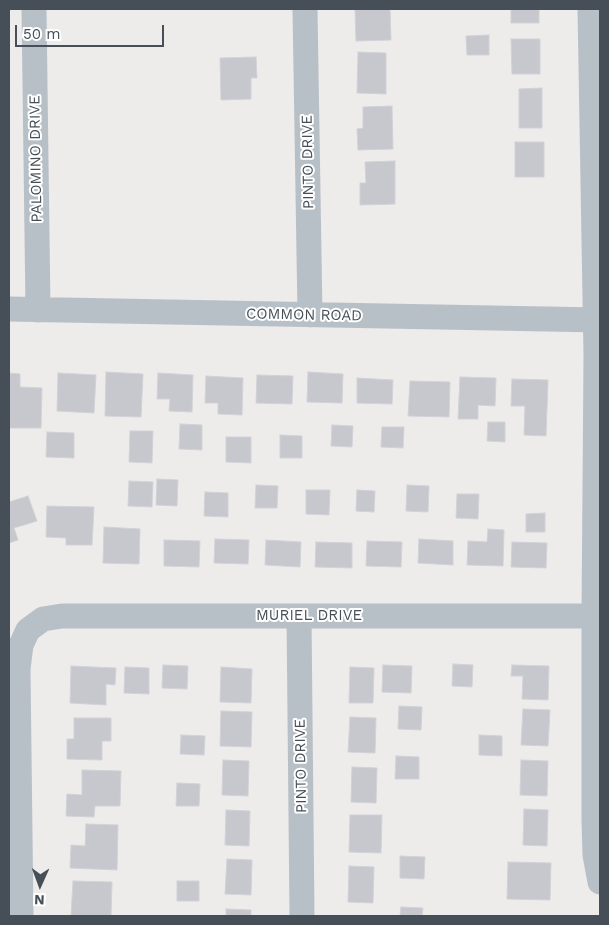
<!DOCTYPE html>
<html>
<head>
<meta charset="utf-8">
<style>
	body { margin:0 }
	#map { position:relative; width:609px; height:925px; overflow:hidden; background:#eeebeb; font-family:"Work Sans",sans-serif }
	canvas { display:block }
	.frame { position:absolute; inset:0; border:10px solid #464f57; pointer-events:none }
	.north { position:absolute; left:15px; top:860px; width:50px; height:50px; -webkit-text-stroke:4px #fff; paint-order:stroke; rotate:182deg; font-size:14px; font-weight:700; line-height:20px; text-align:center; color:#464f57 }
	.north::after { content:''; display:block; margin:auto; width:18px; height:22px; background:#464f57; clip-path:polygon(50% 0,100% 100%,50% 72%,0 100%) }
	.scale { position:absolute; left:15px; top:25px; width:149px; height:22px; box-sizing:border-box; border:2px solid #464f57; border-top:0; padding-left:6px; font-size:15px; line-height:18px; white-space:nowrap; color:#464f57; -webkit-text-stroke:4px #fff; paint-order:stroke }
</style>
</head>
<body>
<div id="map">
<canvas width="609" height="925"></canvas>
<div class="frame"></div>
<div class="north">N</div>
<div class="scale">50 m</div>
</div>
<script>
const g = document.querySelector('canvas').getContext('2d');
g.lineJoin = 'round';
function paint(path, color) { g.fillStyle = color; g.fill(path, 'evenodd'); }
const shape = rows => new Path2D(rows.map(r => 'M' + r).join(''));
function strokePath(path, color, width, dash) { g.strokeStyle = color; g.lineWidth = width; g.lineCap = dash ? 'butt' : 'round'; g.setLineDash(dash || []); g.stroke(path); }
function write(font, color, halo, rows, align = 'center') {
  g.font = font + ' "Work Sans",sans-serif'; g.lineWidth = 4; g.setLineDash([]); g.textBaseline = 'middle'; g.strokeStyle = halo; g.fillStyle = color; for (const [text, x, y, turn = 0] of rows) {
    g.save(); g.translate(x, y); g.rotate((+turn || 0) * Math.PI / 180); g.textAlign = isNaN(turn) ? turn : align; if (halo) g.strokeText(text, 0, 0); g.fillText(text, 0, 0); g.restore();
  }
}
const building = shape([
	[355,9,390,9,391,40,356,41,355,9],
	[511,9,539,9,539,23,511,23,511,9],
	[489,35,489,55,467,55,466,36,489,35],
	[511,39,540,39,540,74,512,74,511,39],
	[358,52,386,53,386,94,357,93,358,52],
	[256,57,257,78,251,78,251,99,221,100,220,58,256,57],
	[542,88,542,128,519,128,519,89,542,88],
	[392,106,393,149,358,150,357,129,363,128,363,107,392,106],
	[515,142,544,142,544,177,515,177,515,142],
	[395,161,395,204,360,205,360,183,366,183,365,162,395,161],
	[106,372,143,374,141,417,105,416,106,372],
	[308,372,343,374,342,403,307,402,308,372],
	[9,373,20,374,20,387,42,388,41,428,9,428,9,373],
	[58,373,96,375,94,413,57,411,58,373],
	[158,373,193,375,192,412,169,411,170,399,157,399,158,373],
	[257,375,293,376,292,404,256,403,257,375],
	[206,376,243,378,242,415,218,414,218,403,205,403,206,376],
	[460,377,496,378,495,406,478,405,478,419,458,419,460,377],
	[357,378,393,380,392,404,357,403,357,378],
	[512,379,548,380,546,436,524,435,525,406,511,406,512,379],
	[410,381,450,382,449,417,408,416,410,381],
	[488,422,505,422,505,442,487,441,488,422],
	[180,424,202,425,202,450,179,449,180,424],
	[332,425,353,426,352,447,331,446,332,425],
	[382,427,404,427,403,448,381,447,382,427],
	[130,431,153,431,152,463,129,462,130,431],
	[47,432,74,433,74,458,46,457,47,432],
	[280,435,302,436,302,458,280,458,280,435],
	[226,437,251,437,251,463,226,462,226,437],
	[157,479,178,480,177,506,156,505,157,479],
	[129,481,153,482,152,507,128,506,129,481],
	[256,485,278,486,277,508,255,508,256,485],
	[407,485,429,486,428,512,406,511,407,485],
	[306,490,330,490,329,515,306,514,306,490],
	[357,490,375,491,374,512,356,511,357,490],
	[205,492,228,493,228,517,204,516,205,492],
	[457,494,479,494,478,519,456,518,457,494],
	[28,496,37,521,14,528,18,540,9,543,9,502,28,496],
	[47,506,94,507,92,545,66,545,66,538,46,537,47,506],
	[545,513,545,532,526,532,526,514,545,513],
	[104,527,140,529,139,564,103,563,104,527],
	[488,529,504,530,503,566,467,565,468,541,487,542,488,529],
	[215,539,249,540,248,564,214,563,215,539],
	[419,539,453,541,453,565,418,563,419,539],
	[164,540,200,541,199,567,164,566,164,540],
	[266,540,301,542,300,567,265,565,266,540],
	[367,541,402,542,401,567,366,566,367,541],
	[316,542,352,543,352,568,315,567,316,542],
	[512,542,547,543,546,568,511,567,512,542],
	[453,664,473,665,472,687,452,686,453,664],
	[163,665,188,666,187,689,162,688,163,665],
	[383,665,412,666,411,693,382,692,383,665],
	[512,665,549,666,548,700,522,699,523,676,511,676,512,665],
	[71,666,116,668,115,685,106,684,106,705,70,703,71,666],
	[125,667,149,668,149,694,124,693,125,667],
	[221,667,252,669,251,703,220,702,221,667],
	[350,667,374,668,373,703,349,703,350,667],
	[399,706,422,707,421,730,398,729,399,706],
	[523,709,550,710,548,746,521,745,523,709],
	[221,711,252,712,251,747,220,746,221,711],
	[350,717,376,718,375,753,348,752,350,717],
	[74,718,111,718,111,741,102,741,102,760,67,759,67,739,74,739,74,718],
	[181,735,205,736,204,755,180,754,181,735],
	[479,735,502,736,502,756,479,755,479,735],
	[396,756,419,757,419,779,395,779,396,756],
	[223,760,249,761,248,796,222,795,223,760],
	[521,760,548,761,547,796,520,795,521,760],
	[352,767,377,768,376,803,351,802,352,767],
	[82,770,121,771,120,806,95,806,94,817,66,816,67,794,82,795,82,770],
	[177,783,200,784,199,806,176,806,177,783],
	[524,809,548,810,547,846,523,845,524,809],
	[226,810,250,811,249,846,225,845,226,810],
	[350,815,382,815,381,853,349,852,350,815],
	[86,824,118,825,117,870,70,868,71,845,85,846,86,824],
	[400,856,425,857,424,879,400,878,400,856],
	[227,859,252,860,251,895,225,894,227,859],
	[508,862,551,863,550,900,507,899,508,862],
	[349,866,374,867,373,903,348,902,349,866],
	[73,881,112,882,111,916,71,916,73,881],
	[177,881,199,881,199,901,177,901,177,881],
	[401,907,423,908,422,916,400,916,401,907],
	[226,909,251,910,251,916,226,916,226,909]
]);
const minor = shape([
	[34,9,38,310],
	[305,9,310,315],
	[590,9,596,355,594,616,594,819,595,855,600,882],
	[9,309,600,320],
	[299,616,302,916],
	[21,916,18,669,21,645,28,630,43,619,62,616,594,616]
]);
const streetNames = [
	["PALOMINO DRIVE",36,159,-91],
	["PINTO DRIVE",308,162,-91],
	["COMMON ROAD",304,315,1],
	["MURIEL DRIVE",309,616],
	["PINTO DRIVE",301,766,-91]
];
paint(building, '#c6c8ce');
strokePath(building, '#d0d2d7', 1);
strokePath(minor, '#b8c0c7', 25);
write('15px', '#464f57', '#fff', streetNames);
</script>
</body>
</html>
